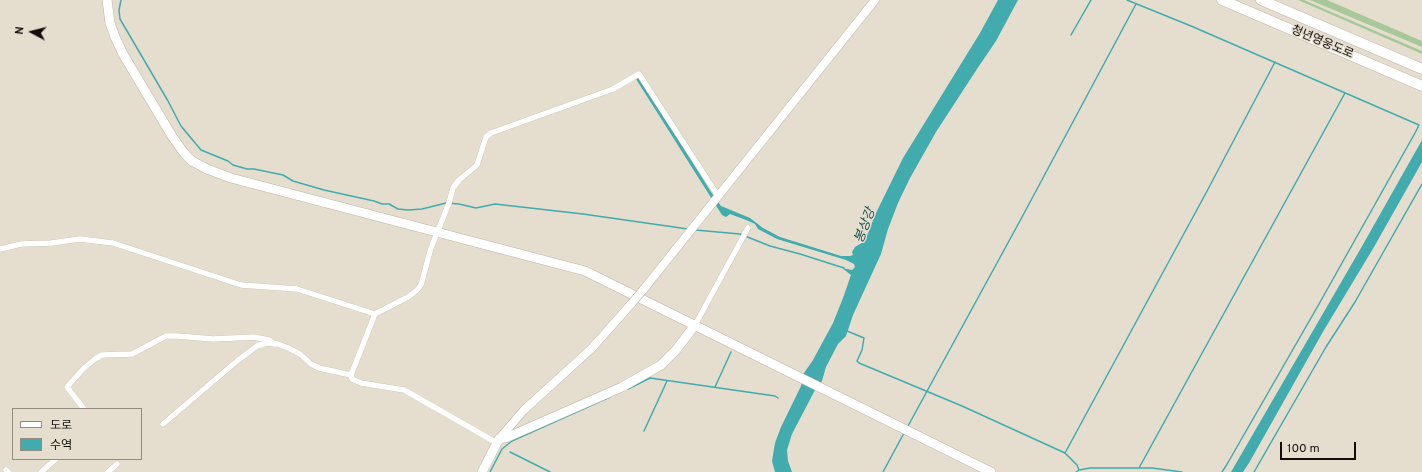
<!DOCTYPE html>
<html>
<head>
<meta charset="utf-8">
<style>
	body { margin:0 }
	#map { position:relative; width:1422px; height:472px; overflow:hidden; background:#e5decf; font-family:Overpass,"Noto Sans KR",sans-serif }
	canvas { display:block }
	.legend { position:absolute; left:12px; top:408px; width:130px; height:52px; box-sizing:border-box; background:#e5decf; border:1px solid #918b80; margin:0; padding:5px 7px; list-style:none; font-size:12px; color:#120f0a }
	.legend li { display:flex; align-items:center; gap:8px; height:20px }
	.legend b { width:20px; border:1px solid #918b80 }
	.north { position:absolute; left:12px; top:12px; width:40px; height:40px; -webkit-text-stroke:3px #e5decf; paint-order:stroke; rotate:277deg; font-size:11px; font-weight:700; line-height:16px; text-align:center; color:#120f0a }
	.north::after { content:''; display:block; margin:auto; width:14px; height:18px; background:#120f0a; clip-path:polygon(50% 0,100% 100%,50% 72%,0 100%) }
	.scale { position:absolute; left:1280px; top:442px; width:76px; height:18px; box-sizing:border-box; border:2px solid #120f0a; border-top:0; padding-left:5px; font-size:12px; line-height:14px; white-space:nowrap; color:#120f0a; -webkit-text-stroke:3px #e5decf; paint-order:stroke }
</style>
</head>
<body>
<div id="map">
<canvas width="1422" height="472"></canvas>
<ul class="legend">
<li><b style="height:5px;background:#fff"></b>도로</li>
<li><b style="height:11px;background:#41abae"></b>수역</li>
</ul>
<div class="north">N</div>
<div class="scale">100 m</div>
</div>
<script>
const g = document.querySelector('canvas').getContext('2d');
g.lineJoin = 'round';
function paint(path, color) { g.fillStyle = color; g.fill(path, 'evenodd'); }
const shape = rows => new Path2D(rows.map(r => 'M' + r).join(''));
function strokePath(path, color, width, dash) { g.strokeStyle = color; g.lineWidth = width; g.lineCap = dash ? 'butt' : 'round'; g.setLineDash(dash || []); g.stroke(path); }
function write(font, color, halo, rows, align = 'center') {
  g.font = font + ' Overpass,"Noto Sans KR",sans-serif'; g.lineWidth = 3; g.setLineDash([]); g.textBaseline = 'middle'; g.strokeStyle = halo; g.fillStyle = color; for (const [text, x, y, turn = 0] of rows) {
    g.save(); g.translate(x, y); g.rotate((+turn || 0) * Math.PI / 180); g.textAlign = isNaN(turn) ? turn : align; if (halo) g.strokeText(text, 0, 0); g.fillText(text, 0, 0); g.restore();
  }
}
const green = shape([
	[1298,0,1304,0,1329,11,1422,51,1422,54],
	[1310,0,1327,0,1422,41,1422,47]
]);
const water = shape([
	[998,0,1018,0,996,41,977,69,936,132,910,178,898,203,888,229,881,254,853,315,846,336,838,344,826,367,821,384,815,390,792,434,787,450,788,461,792,472,775,472,772,461,775,443,781,427,801,386,804,373,813,360,833,323,843,298,851,275,842,268,852,270,855,267,854,264,846,260,777,239,758,229,755,224,746,220,730,214,726,217,722,215,636,79,639,77,711,192,721,206,750,218,763,228,780,237,841,256,850,256,853,255,852,252,855,247,865,241,875,215,903,158,980,33],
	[1422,140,1422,162,1374,247,1324,330,1249,463,1243,472,1231,472,1361,248]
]);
const stream = shape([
	[121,0,119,10,120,19,168,101,181,126,201,150,228,161,233,165,247,169,254,169,283,175,293,181,324,190,374,201,382,204,389,204,398,209,408,210,422,209,446,203,459,204,476,208,495,204,583,214,688,229],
	[1127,0,1191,26,1419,125,1415,133,1319,304,1226,466,1222,472],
	[1071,35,1091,0],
	[695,230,740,234,770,246,800,254,844,268],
	[847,331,864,338,862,350,857,361,859,363,962,406,1065,453,1077,465,1079,470],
	[715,387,731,352],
	[628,389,650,378,775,396,778,398],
	[908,426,1021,219,1136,4],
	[644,431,667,381],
	[510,452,550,472],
	[1065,453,1206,193,1275,62],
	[1139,468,1345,93],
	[490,472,502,449,512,441,610,397],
	[883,472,904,433],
	[1076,472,1079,470,1090,468,1152,468,1182,472],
	[1254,472,1326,347,1355,302,1422,184]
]);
const street = shape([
	[0,249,21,244,51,243,80,239,113,243,241,285,297,289,375,314,408,297,416,291,421,285,431,248,449,203,453,188,459,180,477,165,486,137,491,133,613,89,639,74,718,196],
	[375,314,351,375,352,379,361,383,404,390,413,395,497,443],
	[695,325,748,228],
	[84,409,67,387,83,369,95,359,102,355,132,354,166,336,177,336,213,339,254,337,269,340,274,344],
	[163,424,237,361,257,346,267,343,278,344,288,348,300,354,311,364,319,368,351,375],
	[6,470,8,472],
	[41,472,56,459],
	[108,472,117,464]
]);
const secondary = shape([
	[643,290,875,0],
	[499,439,524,410,592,348,632,303]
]);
const primary = shape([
	[107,0,110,23,115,37,123,54,148,96,172,136,184,153,192,161,207,169,231,178,585,271,991,472],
	[482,472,499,439,508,437,622,387,661,365,676,350,695,325]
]);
const highway = shape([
	[1222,0,1422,86],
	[1261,0,1422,69]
]);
const secondaryBridge = shape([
	[632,303,643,290]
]);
const streetNames = [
	["청년영웅도로",1322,43,23]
];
const waterNames = [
	["봉상강",866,226,-69]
];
paint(green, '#a7c898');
paint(water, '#41abae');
strokePath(stream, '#41abae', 1.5);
strokePath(street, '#bdb6a8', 6);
strokePath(secondary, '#bdb6a8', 9);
strokePath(primary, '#bdb6a8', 10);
strokePath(highway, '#bdb6a8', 11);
strokePath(street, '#fff', 5.5);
strokePath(secondary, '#fff', 8);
strokePath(primary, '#fff', 9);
strokePath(highway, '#fff', 10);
strokePath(secondaryBridge, '#bdb6a8', 9, []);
strokePath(secondaryBridge, '#fff', 8);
write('12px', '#120f0a', '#e5decf', streetNames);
write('italic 13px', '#114f50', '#e5decf', waterNames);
</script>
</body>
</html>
